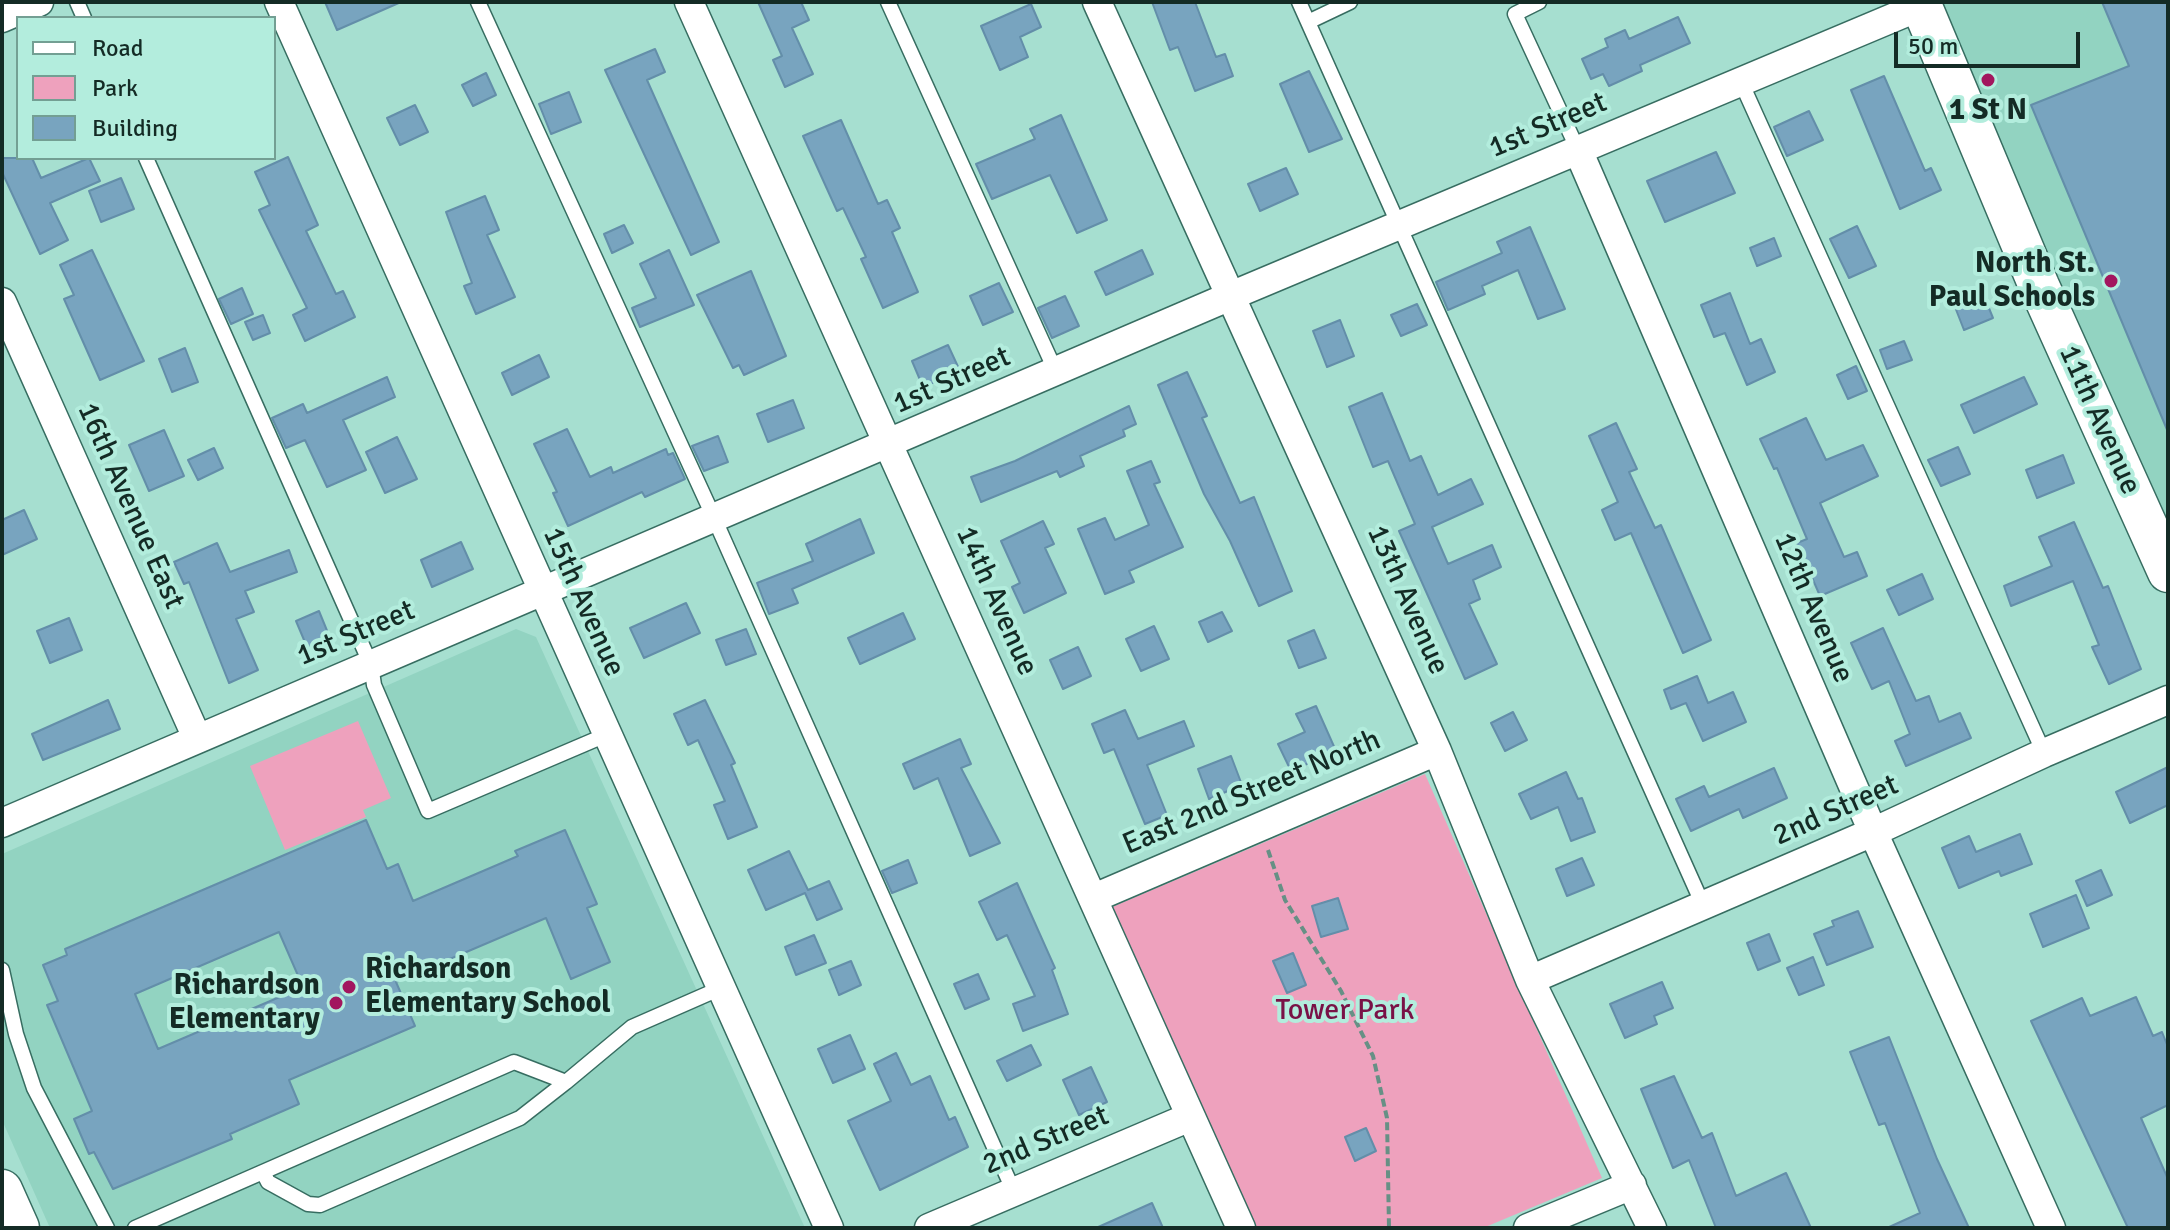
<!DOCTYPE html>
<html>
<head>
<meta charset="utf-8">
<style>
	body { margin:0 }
	#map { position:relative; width:2170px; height:1230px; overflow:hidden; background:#a6dfd0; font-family:Signika,sans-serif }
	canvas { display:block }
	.frame { position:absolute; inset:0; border:4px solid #142b25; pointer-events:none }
	.legend { position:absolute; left:16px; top:16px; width:260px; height:144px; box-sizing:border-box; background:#b3eddd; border:2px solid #739f93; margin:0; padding:10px 14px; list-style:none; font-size:24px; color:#142b25 }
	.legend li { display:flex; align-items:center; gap:16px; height:40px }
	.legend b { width:40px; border:2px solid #739f93 }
	.scale { position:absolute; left:1894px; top:32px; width:186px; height:36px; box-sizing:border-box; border:4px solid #142b25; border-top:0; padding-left:10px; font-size:24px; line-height:28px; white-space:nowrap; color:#142b25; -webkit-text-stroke:6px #b3eddd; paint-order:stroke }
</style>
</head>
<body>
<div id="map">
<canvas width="2170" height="1230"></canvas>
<div class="frame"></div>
<ul class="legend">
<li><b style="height:10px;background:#fff"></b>Road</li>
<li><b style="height:22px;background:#eea1bd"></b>Park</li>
<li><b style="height:22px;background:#78a4bf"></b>Building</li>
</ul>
<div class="scale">50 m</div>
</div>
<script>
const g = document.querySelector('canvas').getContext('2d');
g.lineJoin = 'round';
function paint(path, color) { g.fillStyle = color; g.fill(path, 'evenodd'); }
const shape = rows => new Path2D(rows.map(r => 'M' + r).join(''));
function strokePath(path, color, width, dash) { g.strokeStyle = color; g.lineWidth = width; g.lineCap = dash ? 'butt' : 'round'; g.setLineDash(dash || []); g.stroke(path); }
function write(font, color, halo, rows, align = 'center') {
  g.font = font + ' Signika,sans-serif'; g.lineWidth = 8; g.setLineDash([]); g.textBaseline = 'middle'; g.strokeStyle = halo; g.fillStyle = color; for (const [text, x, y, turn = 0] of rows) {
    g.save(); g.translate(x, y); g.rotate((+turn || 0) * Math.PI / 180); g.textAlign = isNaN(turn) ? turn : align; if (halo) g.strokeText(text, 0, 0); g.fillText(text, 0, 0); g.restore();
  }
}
const built = shape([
	[1940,2,2168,2,2168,560],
	[516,629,536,637,805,1228,50,1228,2,1120,2,854]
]);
const green = shape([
	[358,721,391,798,363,810,366,817,285,850,250,766],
	[1425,774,1602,1178,1483,1228,1257,1228,1112,907]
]);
const building = shape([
	[325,2,401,2,337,30,325,2],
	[758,2,801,2,809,20,792,28,813,74,785,87,773,60,782,56,758,2],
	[1152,2,1195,2,1216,57,1225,54,1233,76,1195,91,1178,47,1170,50,1152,2],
	[2102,2,2168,2,2168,432,2031,105,2129,66,2102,2],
	[1031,4,1041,27,1020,37,1028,57,1000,70,981,26,1031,4],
	[1678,17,1690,43,1640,65,1642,71,1609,86,1603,74,1591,79,1582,59,1608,47,1605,39,1625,30,1629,39,1678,17],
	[655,49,665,72,647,80,719,242,691,255,605,70,655,49],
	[1309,71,1342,139,1309,152,1280,84,1309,71],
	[486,73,496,95,473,106,462,85,486,73],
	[1884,76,1925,171,1931,168,1941,190,1900,209,1851,90,1884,76],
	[569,92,581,122,551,134,539,104,569,92],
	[415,105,428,132,400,145,387,118,415,105],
	[1809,111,1823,140,1787,156,1774,127,1809,111],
	[1061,115,1107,220,1077,233,1050,175,992,199,976,164,1035,139,1030,129,1061,115],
	[841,120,878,204,887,200,900,228,892,232,918,292,883,308,861,259,866,257,843,208,837,211,803,136,841,120],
	[1716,152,1735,193,1665,222,1647,181,1716,152],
	[288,157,318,225,306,231,336,294,343,291,355,317,305,341,293,315,307,308,259,210,270,205,255,172,288,157],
	[2,158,32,158,41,178,89,158,100,181,50,203,68,240,40,254,2,172,2,158],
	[1286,168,1298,194,1260,211,1248,184,1286,168],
	[121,178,134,209,101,222,89,191,121,178],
	[485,196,499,230,487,235,515,297,476,314,464,286,472,283,446,212,485,196],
	[624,225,633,243,612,253,604,234,624,225],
	[1857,226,1876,266,1849,278,1830,239,1857,226],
	[1530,227,1565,309,1538,319,1518,270,1482,286,1485,294,1448,310,1436,282,1502,253,1497,242,1530,227],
	[1774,238,1781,256,1757,266,1750,248,1774,238],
	[92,250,144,361,100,380,64,299,74,295,60,265,92,250],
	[669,250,694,305,640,327,632,308,656,298,640,264,669,250],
	[1142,250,1153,274,1106,295,1095,272,1142,250],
	[751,271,786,356,744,375,739,365,733,368,697,295,751,271],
	[999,283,1013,312,983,325,970,296,999,283],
	[242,288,253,314,231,324,219,299,242,288],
	[1730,293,1750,344,1761,339,1775,372,1747,385,1725,333,1714,337,1701,305,1730,293],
	[1065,296,1079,326,1052,338,1038,308,1065,296],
	[1984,296,1993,318,1964,330,1955,307,1984,296],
	[1417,304,1427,325,1401,336,1391,315,1417,304],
	[263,315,270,333,253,340,245,322,263,315],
	[1340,320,1354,356,1327,367,1313,331,1340,320],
	[1904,341,1912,360,1887,369,1880,350,1904,341],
	[948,345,960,371,923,387,912,361,948,345],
	[185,348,198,382,172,392,159,359,185,348],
	[539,355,549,377,512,395,502,373,539,355],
	[1856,366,1867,391,1848,399,1837,375,1856,366],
	[1187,372,1207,416,1202,418,1240,503,1254,497,1292,591,1259,606,1230,541,1204,494,1158,385,1187,372],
	[387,377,395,397,343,420,366,470,327,487,305,440,286,448,272,418,303,404,307,413,387,377],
	[2024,377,2037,404,1974,433,1961,405,2024,377],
	[1382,393,1410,461,1421,456,1438,495,1471,479,1483,504,1432,527,1448,564,1492,545,1501,567,1473,580,1480,599,1469,604,1497,664,1465,679,1399,531,1415,524,1388,461,1373,467,1349,407,1382,393],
	[793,400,804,428,768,442,757,414,793,400],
	[1129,406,1136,424,1123,430,1125,436,1080,456,1084,466,1060,477,1057,471,981,502,971,477,1015,461,1129,406],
	[1806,418,1826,460,1863,445,1878,476,1820,503,1844,557,1857,552,1867,576,1820,596,1797,543,1807,539,1777,468,1774,469,1760,439,1806,418],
	[1616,423,1637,469,1629,472,1655,528,1661,525,1711,640,1683,653,1631,533,1615,540,1602,510,1618,502,1589,436,1616,423],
	[567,429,590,477,611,467,613,473,666,449,668,455,673,453,685,479,645,497,642,492,568,526,553,493,557,492,534,444,567,429],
	[164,430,184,476,149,491,129,445,164,430],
	[718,436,728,462,704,471,692,446,718,436],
	[397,437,417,479,385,493,366,452,397,437],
	[1958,447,1970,474,1941,486,1928,460,1958,447],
	[214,448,223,468,198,480,188,460,214,448],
	[2063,455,2074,483,2037,498,2026,470,2063,455],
	[1151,461,1160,482,1154,484,1183,547,1129,571,1134,582,1105,594,1078,529,1105,518,1115,540,1149,525,1127,471,1151,461],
	[24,510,37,539,2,555,2,520,24,510],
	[860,519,874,553,792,589,798,603,769,614,757,583,813,561,806,544,860,519],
	[1043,521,1054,544,1045,548,1066,593,1024,613,1012,587,1020,583,1001,541,1043,521],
	[2074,522,2103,588,2108,586,2141,669,2109,684,2092,647,2099,645,2073,581,2011,606,2004,586,2052,566,2039,537,2074,522],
	[461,542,473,569,432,587,421,560,461,542],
	[217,543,230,572,289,550,297,572,245,591,254,612,236,619,258,670,229,683,189,582,184,584,174,562,217,543],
	[1922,574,1933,599,1899,615,1887,590,1922,574],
	[686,603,700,633,644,658,630,628,686,603],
	[319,611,330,638,307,647,296,621,319,611],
	[1222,612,1232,631,1208,642,1199,622,1222,612],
	[903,613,915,639,860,664,848,638,903,613],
	[69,618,82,650,50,663,37,631,69,618],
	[1154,626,1169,659,1141,671,1126,639,1154,626],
	[1883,628,1916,701,1929,696,1939,722,1960,713,1971,738,1906,766,1895,741,1910,734,1889,681,1872,689,1851,643,1883,628],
	[746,629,756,654,726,665,716,640,746,629],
	[1314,630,1326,658,1299,668,1288,641,1314,630],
	[1078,647,1091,676,1063,689,1050,660,1078,647],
	[1697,676,1708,703,1733,692,1746,722,1703,741,1686,703,1671,709,1664,690,1697,676],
	[108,700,120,729,43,760,32,734,108,700],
	[705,700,735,763,731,765,757,827,728,839,714,805,725,801,698,740,688,745,674,714,705,700],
	[1316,706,1336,751,1291,771,1278,744,1305,732,1296,714,1316,706],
	[1125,710,1138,739,1184,721,1194,746,1147,765,1167,815,1145,824,1114,749,1104,753,1092,724,1125,710],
	[1513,712,1527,740,1505,751,1491,723,1513,712],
	[960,739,971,764,961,768,1000,843,970,856,938,778,914,789,903,764,960,739],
	[1231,756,1242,785,1209,799,1198,769,1231,756],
	[2168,767,2168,805,2130,823,2116,792,2168,767],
	[1774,768,1787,798,1743,818,1739,809,1691,831,1676,799,1704,786,1709,797,1774,768],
	[1566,772,1578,799,1582,798,1595,832,1571,841,1558,807,1531,819,1519,794,1566,772],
	[366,820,387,869,398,864,413,901,518,856,515,851,565,830,597,904,587,908,610,962,571,979,546,918,396,982,415,1026,289,1080,299,1104,230,1134,232,1139,113,1189,94,1152,89,1154,74,1119,92,1111,47,1005,58,1001,43,965,67,955,65,949,366,820],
	[279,932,303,987,158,1049,135,994,279,932],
	[2020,834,2032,864,2001,876,1999,871,1959,888,1942,848,1969,836,1976,852,2020,834],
	[789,851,808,890,829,881,842,909,817,920,805,893,766,910,748,870,789,851],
	[1582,858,1594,885,1567,896,1556,869,1582,858],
	[908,860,917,883,892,893,882,871,908,860],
	[2101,870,2112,895,2087,906,2076,881,2101,870],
	[1017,883,1055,968,1052,970,1068,1014,1023,1031,1013,1004,1035,996,1007,935,997,940,979,902,1017,883],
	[2076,895,2089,928,2043,947,2030,914,2076,895],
	[1338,898,1348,929,1321,937,1312,906,1338,898],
	[1858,911,1873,947,1827,965,1814,934,1834,926,1832,921,1858,911],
	[1769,934,1780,961,1758,970,1747,943,1769,934],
	[814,935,826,963,796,975,785,947,814,935],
	[1293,953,1306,985,1287,993,1273,961,1293,953],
	[1813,957,1824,985,1799,995,1787,968,1813,957],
	[851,961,861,985,839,995,829,970,851,961],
	[978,974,989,999,965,1009,954,984,978,974],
	[1662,982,1673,1008,1654,1016,1657,1024,1625,1038,1610,1004,1662,982],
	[2136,997,2153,1036,2162,1032,2168,1047,2168,1105,2141,1118,2168,1179,2168,1228,2128,1228,2031,1021,2082,998,2090,1016,2136,997],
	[850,1035,865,1069,833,1083,818,1049,850,1035],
	[1889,1037,1937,1159,1969,1228,1887,1228,1920,1213,1885,1123,1879,1125,1850,1052,1889,1037],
	[1031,1045,1041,1065,1007,1081,997,1061,1031,1045],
	[896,1053,911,1085,930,1076,949,1120,955,1117,968,1147,880,1190,848,1121,891,1101,874,1064,896,1053],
	[1091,1067,1107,1102,1079,1115,1063,1080,1091,1067],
	[1674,1076,1702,1138,1712,1133,1736,1196,1786,1173,1811,1228,1716,1228,1689,1160,1673,1168,1641,1089,1674,1076],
	[1366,1128,1376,1151,1355,1161,1345,1137,1366,1128],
	[1152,1203,1163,1228,1096,1228,1152,1203]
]);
const path = shape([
	[1268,850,1285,900,1341,991,1373,1056,1387,1118,1389,1228]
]);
const lane = shape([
	[77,2,84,18],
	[478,2,715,520,1014,1192],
	[888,2,1056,372],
	[1299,2,1703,905],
	[1539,2,1515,14,1578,150],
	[1308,22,1350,2],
	[1741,82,2044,753],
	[146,158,371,665,374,685,428,811,606,735],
	[2,970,16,1034,34,1088,107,1228],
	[263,1172,268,1182,308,1204,320,1205,520,1118,566,1082],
	[135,1228,514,1062,566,1082,632,1027,721,988]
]);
const street = shape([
	[279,2,829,1228],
	[689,2,1241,1228],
	[1097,2,1437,751,1530,980,1652,1228],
	[2,18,39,2],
	[1578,150,1873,832,2051,1228],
	[2,302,197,738],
	[2,823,1233,295,1921,6],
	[1094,898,1437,751],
	[1530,980,1873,832,2044,753,2168,700],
	[929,1228,1190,1117],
	[1528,1228,1632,1185]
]);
const secondary = shape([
	[1920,2,2039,286,2168,572],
	[2,1190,19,1228]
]);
const markers = [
	[1988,80,8,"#a2165e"],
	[2111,281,8,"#a2165e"],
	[349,987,8,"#a2165e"],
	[336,1003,8,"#a2165e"]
];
const poiNames = [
	["1 St N",1988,111,"center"],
	["North St.",2095,264],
	["Paul Schools",2095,298],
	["Richardson",365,970,"left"],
	["Elementary School",365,1004,"left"],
	["Richardson",320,986],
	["Elementary",320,1020]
];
const streetNames = [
	["1st Street",1548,126,-23],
	["1st Street",952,381,-24],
	["11th Avenue",2099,420,66],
	["16th Avenue East",130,506,66],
	["13th Avenue",1407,600,66],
	["14th Avenue",996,601,66],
	["15th Avenue",583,602,66],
	["12th Avenue",1813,608,67],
	["1st Street",356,634,-23],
	["East 2nd Street North",1252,793,-23],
	["2nd Street",1836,811,-24],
	["2nd Street",1046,1141,-23]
];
const parkNames = [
	["Tower Park",1345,1011]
];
paint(built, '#92d3c1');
paint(green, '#eea1bd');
paint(building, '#78a4bf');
strokePath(building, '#638ea9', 2);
strokePath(lane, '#376d61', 17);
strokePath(street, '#376d61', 31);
strokePath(secondary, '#376d61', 43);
strokePath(path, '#669085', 4, [8, 4]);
strokePath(lane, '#fff', 14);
strokePath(street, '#fff', 28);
strokePath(secondary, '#fff', 40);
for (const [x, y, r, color] of markers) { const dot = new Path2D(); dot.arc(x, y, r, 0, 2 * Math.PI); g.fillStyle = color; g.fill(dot); strokePath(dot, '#b3eddd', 3); }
write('bold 30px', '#142b25', '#b3eddd', poiNames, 'right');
write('30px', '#142b25', '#b3eddd', streetNames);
write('30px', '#791246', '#b3eddd', parkNames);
</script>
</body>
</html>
